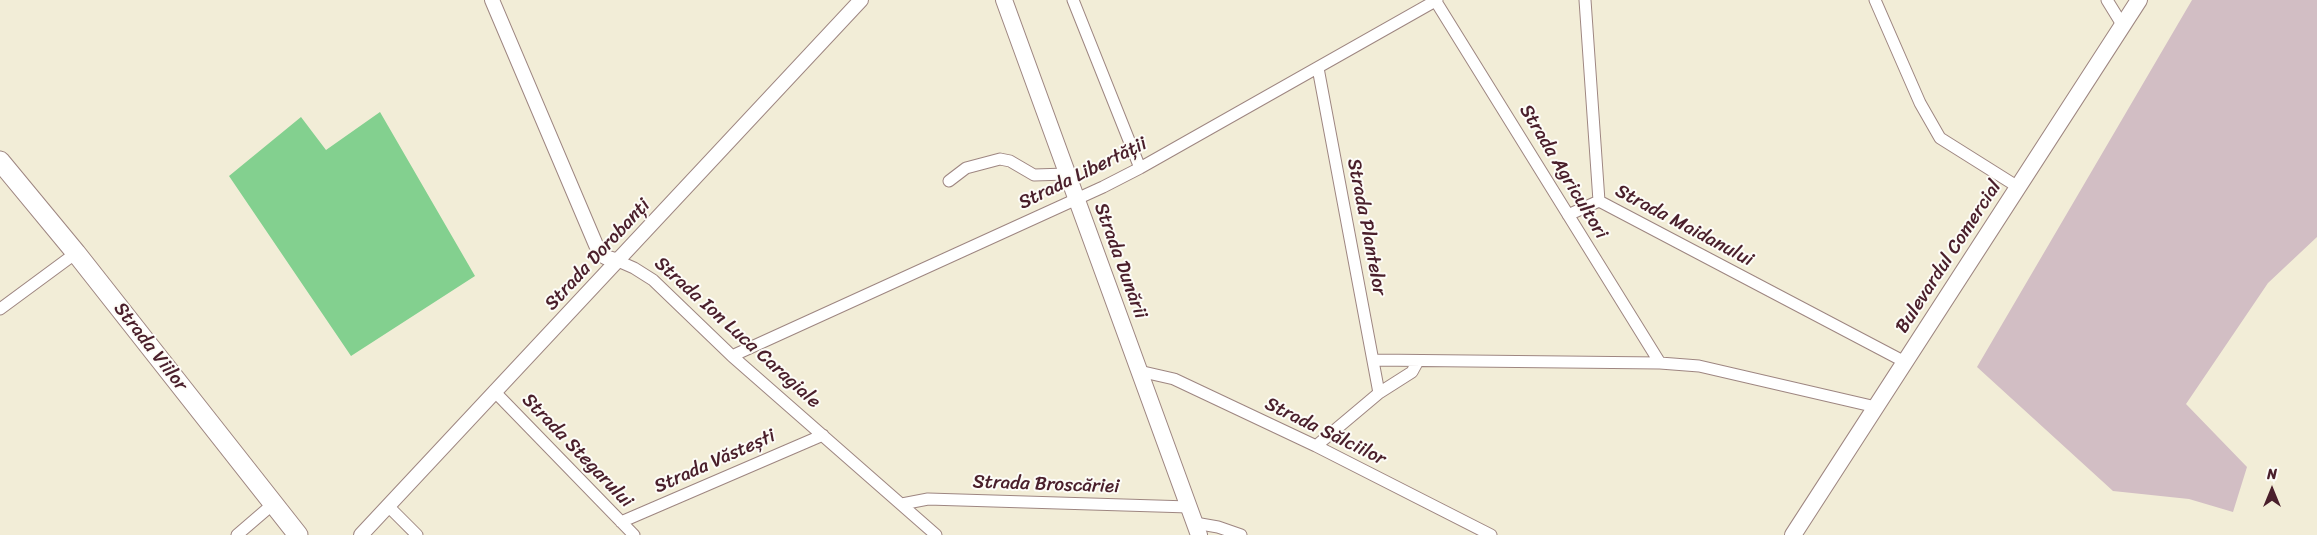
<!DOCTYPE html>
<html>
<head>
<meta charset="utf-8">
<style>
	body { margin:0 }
	#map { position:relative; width:2317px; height:535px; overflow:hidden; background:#f2edd7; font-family:Sriracha,sans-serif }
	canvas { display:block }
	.north { position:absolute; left:2247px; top:465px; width:50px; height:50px; -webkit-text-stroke:4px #fdfcf7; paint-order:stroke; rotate:0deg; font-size:14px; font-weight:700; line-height:20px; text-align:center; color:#4a1f2b }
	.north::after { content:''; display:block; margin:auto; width:18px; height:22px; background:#4a1f2b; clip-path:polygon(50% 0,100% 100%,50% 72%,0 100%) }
</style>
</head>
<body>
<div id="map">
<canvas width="2317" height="535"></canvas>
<div class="north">N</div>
</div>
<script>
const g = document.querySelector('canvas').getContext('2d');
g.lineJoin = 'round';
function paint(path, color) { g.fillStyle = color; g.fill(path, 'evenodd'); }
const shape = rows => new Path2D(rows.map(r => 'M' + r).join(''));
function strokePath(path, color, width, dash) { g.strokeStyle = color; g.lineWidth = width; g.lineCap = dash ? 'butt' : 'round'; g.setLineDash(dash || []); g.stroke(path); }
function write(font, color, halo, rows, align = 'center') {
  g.font = font + ' Sriracha,sans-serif'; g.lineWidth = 4; g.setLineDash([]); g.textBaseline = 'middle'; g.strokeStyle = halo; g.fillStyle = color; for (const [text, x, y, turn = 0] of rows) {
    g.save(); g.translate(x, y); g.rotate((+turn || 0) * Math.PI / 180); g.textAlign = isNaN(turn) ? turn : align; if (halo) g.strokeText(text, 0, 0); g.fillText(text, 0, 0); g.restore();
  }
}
const industrial = shape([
	[2192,0,2317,0,2317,237,2268,283,2186,404,2247,467,2233,512,2189,499,2113,491,1977,367]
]);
const green = shape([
	[380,112,475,276,351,356,229,176,301,117,326,150]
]);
const minor = shape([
	[1073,0,1140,168],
	[1435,0,1660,363],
	[1585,0,1599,201,1905,362],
	[1875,0,1920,103,1940,138,2018,187],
	[2107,0,2123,26],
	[1318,68,1379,393],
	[949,181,966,168,1000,159,1010,161,1034,175,1067,174],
	[1568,215,1599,201],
	[618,261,634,268,653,280,732,356,936,535],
	[0,309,76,253],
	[732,356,1103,187,1140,168,1437,0],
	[1374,360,1660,363,1699,366,1876,407],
	[1139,371,1174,379,1316,446,1491,535],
	[494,391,634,535],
	[1316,446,1379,393,1412,372,1418,361],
	[902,504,928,499,1189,507],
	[388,506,417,535],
	[621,522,823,435],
	[1195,523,1218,527,1241,535],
	[237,535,273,504]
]);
const tertiary = shape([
	[492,0,596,245,605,257,618,261],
	[361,535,861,0]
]);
const secondary = shape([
	[1004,0,1199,535],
	[1793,535,2139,0]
]);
const trunk = shape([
	[0,161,76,253,298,535]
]);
const streetNames = [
	["Strada Agricultori",1563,172,59],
	["Strada Libertății",1083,174,-26],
	["Strada Maidanului",1684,226,28],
	["Strada Plantelor",1366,227,79],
	["Strada Dorobanți",598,255,-47],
	["Bulevardul Comercial",1949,257,-57],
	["Strada Dunării",1120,261,70],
	["Strada Ion Luca Caragiale",737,333,42],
	["Strada Viilor",150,347,52],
	["Strada Sălciilor",1325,432,26],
	["Strada Stegarului",577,451,46],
	["Strada Văstești",715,462,-24],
	["Strada Broscăriei",1046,485,2]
];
paint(industrial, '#d2bec4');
paint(green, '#83d08f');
strokePath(minor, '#9e8681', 13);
strokePath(tertiary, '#9e8681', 16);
strokePath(secondary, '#9e8681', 18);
strokePath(trunk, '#9e8681', 21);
strokePath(minor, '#fff', 11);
strokePath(tertiary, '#fff', 14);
strokePath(secondary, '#fff', 16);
strokePath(trunk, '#fff', 19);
write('19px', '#4a1f2b', '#fdfcf7', streetNames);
</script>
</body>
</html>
